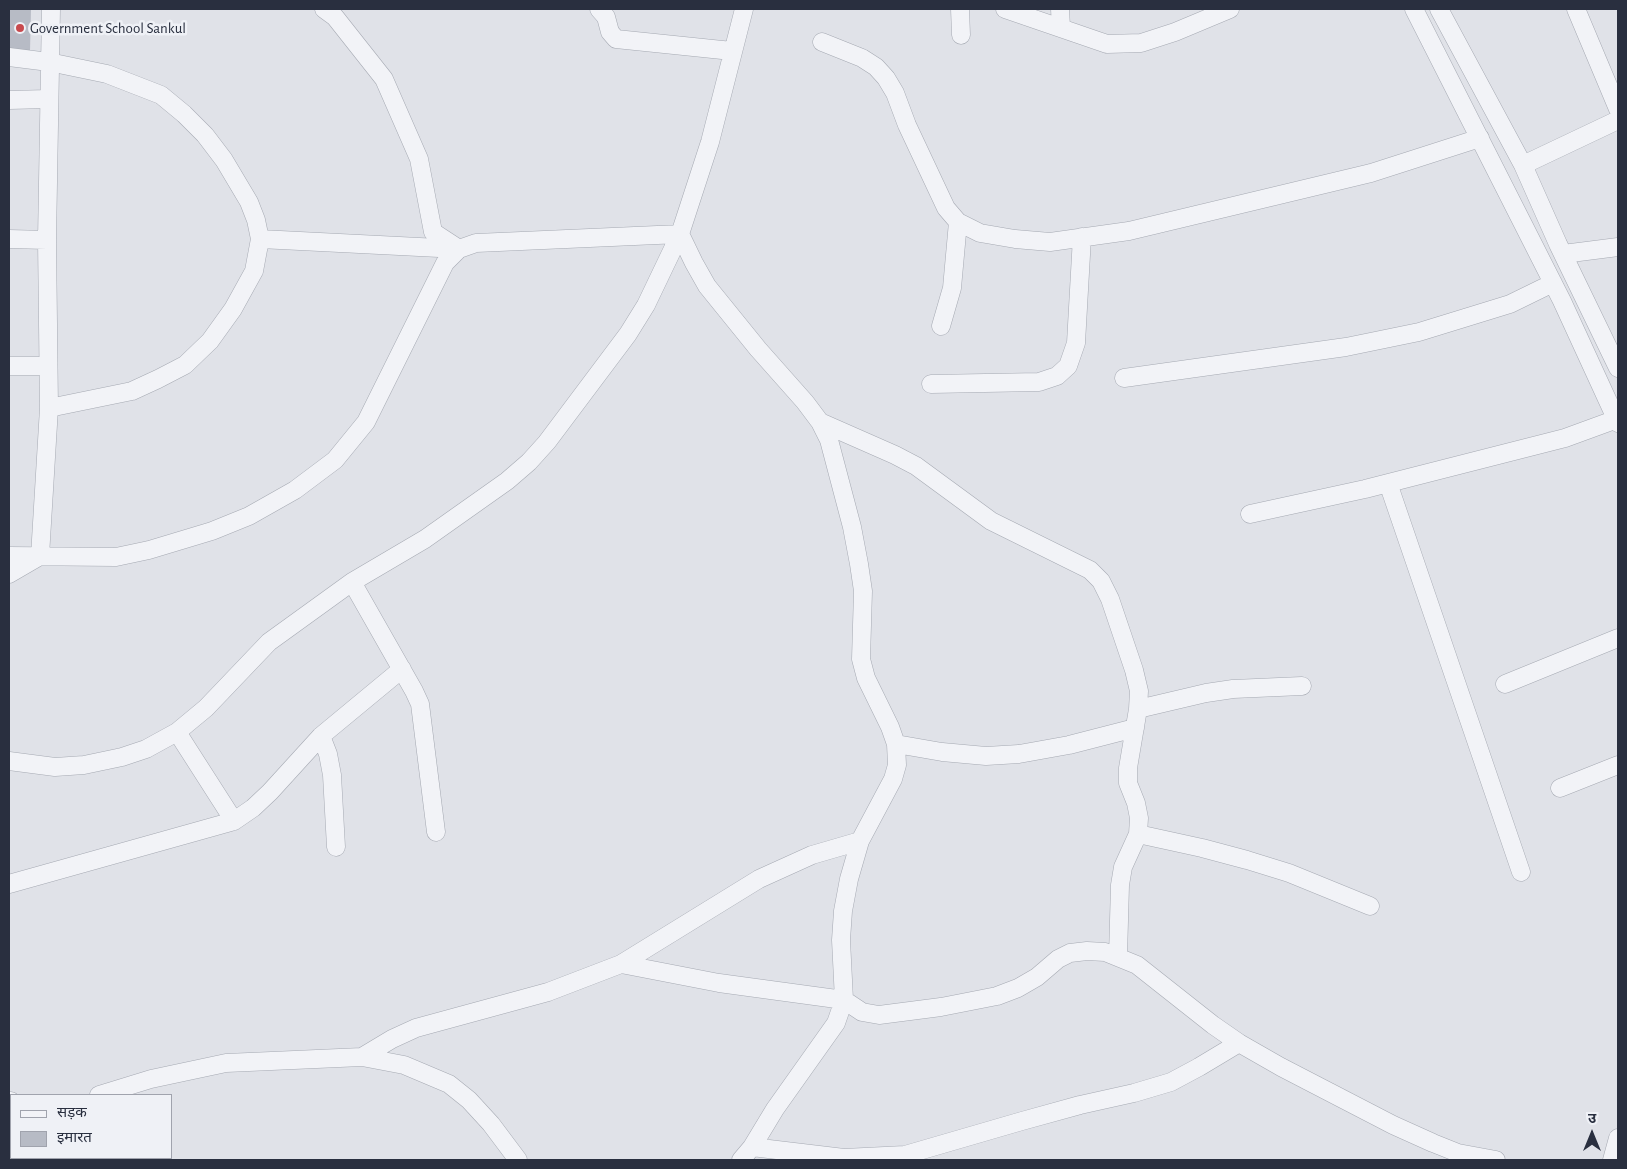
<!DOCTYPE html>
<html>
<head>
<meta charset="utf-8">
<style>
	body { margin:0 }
	#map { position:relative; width:1627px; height:1169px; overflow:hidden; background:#e0e2e8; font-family:"Alegreya Sans","Noto Sans Devanagari",sans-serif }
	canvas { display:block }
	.frame { position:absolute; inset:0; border:10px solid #292f3f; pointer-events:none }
	.legend { position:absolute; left:10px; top:1094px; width:162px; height:65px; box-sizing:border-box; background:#eff1f6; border:1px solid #a0a3ad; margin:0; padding:6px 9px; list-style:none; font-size:15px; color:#292f3f }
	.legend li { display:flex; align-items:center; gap:10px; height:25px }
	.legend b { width:25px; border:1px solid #a0a3ad }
	.north { position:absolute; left:1567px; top:1109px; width:50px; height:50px; -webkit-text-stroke:4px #eff1f6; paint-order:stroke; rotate:0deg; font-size:14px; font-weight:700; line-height:20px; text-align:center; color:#292f3f }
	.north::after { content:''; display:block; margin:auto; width:18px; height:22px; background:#292f3f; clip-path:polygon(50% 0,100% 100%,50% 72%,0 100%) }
</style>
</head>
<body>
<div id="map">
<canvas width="1627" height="1169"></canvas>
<div class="frame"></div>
<ul class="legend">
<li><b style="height:6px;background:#f2f3f7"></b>सड़क</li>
<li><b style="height:14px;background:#b7bbc5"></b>इमारत</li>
</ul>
<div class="north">उ</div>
</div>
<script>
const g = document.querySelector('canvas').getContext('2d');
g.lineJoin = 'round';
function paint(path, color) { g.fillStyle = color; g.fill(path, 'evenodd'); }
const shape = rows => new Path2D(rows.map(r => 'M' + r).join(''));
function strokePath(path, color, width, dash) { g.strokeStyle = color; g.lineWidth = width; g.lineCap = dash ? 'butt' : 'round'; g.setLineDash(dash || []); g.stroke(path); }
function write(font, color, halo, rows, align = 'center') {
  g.font = font + ' "Alegreya Sans",sans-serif'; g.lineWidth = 5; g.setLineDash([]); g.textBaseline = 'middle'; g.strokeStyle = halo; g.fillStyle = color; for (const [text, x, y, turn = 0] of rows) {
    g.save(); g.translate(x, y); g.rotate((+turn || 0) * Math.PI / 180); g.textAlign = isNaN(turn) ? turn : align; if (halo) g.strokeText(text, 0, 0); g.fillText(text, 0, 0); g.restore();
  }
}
const building = shape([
	[9,9,31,9,30,51,9,48]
]);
const minor = shape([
	[324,9,335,17,384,79,419,159,433,232,459,249],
	[599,9,606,17,610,32,616,39,732,51],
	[960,9,961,35],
	[1005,9,1107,44,1141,43,1175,32,1230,9],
	[1060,9,1061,27],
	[1414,9,1562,301,1618,423],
	[1439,9,1523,165,1558,244,1618,368],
	[1576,9,1618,109],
	[822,42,862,58,876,67,886,78,895,93,907,125,946,208,958,222,980,233,1015,239,1050,242,1129,231,1371,173,1480,138],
	[9,57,49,62,107,74,161,95,184,114,205,135,224,160,249,202,256,220,260,239,254,271,233,309,210,341,185,365,158,379,132,391,49,408],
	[9,100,48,99],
	[1523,165,1618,120],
	[680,234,694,263,707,286,758,349,805,402,820,422,829,440,852,527,859,564,863,591,861,659,866,678,890,727,896,744,897,765,893,779,860,841,849,879,843,911,841,940,844,1000,836,1023,775,1109,752,1147,741,1160],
	[9,239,47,240],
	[260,239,459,249],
	[1563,254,1618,247],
	[941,326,952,288,958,222],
	[9,366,48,366],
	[1124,378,1346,347,1419,332,1510,304,1553,283],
	[931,384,1039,382,1057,376,1068,366,1076,343,1082,237],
	[820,422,895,455,916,466,991,521,1090,570,1101,581,1110,599,1134,670,1139,691,1138,709,1128,768,1128,783,1136,803,1139,818,1138,834,1123,867,1120,885,1118,956],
	[1388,483,1521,872],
	[1250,514,1365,489,1565,438,1617,419],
	[9,556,116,557,149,550,212,531,249,516,295,490,335,460,366,422,445,263,459,249,476,243,680,234],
	[9,574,40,556,49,408,47,240,51,9],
	[352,582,414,691,420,704,436,832],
	[1505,684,1618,638],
	[1138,709,1206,693,1233,689,1302,686],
	[177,732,234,821],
	[321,736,328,754,332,775,336,847],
	[896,744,942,752,986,756,1019,754,1069,745,1135,728],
	[9,761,55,767,84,765,122,757,146,749,177,732,206,708,269,642,352,582,425,539,507,481,529,462,547,442,628,334,646,305,680,234,710,142,744,9],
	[1560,788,1618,765],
	[1138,834,1202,848,1247,860,1289,873,1370,906],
	[9,884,234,821,253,808,270,792,321,736,402,669],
	[621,964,719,983,844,1000,862,1012,879,1015,941,1007,997,996,1018,988,1037,977,1058,959,1070,953,1087,951,1105,952,1137,965,1213,1025,1239,1043,1281,1067,1393,1125,1433,1143,1458,1153,1496,1160],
	[362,1057,392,1039,416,1028,548,992,621,964,759,879,812,855,860,841],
	[99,1095,151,1079,226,1063,362,1057,404,1065,449,1084,469,1100,491,1124,518,1160],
	[9,1101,11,1101],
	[752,1147,844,1158,905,1155,1022,1121,1080,1105,1134,1093,1171,1082,1199,1067,1239,1043],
	[156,1158,158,1160],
	[98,1160,99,1158],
	[1612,1160,1618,1138]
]);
const markers = [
	[20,28,5,"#c84a4e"]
];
const poiNames = [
	["Government School Sankul",30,28]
];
paint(building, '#b7bbc5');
strokePath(minor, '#a5a9b2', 19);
strokePath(minor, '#f2f3f7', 18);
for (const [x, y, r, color] of markers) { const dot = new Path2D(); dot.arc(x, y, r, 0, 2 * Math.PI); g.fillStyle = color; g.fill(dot); strokePath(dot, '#eff1f6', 2); }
write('15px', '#292f3f', '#eff1f6', poiNames, 'left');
</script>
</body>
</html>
